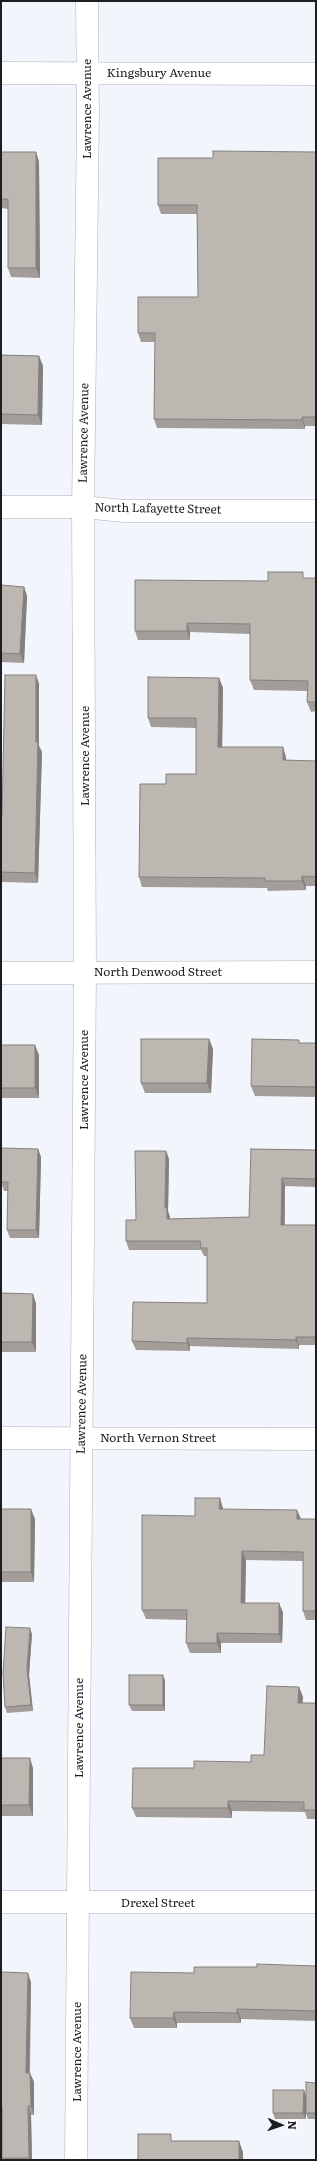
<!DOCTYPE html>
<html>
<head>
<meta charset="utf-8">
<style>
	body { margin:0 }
	#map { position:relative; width:317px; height:2161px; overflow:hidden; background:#f2f6fc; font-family:Literata,serif }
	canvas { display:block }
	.frame { position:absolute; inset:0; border:2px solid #1d1e21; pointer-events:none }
	.north { position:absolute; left:261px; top:2105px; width:40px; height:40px; -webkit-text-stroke:3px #fff; paint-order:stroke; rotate:92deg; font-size:11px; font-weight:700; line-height:16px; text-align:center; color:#1d1e21 }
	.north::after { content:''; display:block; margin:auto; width:14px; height:18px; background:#1d1e21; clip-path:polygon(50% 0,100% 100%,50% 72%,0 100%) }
</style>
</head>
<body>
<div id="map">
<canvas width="317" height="2161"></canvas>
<div class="frame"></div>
<div class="north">N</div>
</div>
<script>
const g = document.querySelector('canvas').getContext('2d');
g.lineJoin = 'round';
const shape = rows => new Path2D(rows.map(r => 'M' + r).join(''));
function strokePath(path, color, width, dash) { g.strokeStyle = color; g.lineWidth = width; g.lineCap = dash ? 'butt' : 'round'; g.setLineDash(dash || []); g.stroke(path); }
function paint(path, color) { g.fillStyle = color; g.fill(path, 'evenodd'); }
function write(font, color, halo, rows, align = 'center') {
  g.font = font + ' Literata,serif'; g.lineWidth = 3.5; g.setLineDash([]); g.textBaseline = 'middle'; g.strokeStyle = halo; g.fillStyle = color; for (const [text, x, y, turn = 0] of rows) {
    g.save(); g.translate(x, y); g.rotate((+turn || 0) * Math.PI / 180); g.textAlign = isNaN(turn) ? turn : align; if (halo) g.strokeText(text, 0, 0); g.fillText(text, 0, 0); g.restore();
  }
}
const minor = shape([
	[1,73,316,74],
	[1,507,83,507,124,511,316,511],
	[1,973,316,972],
	[1,1438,316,1439],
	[1,1902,316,1902],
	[76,2160,85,972,83,507,88,115,87,1]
]);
const wall = shape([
	[1,152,36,152,39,162,40,278,11,277,8,268,8,209,1,208],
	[316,152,316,426,305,426,305,429,157,428,154,419,155,342,141,342,138,333,198,297,197,214,161,214,158,205,213,158],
	[1,355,39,356,43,366,42,425,1,424],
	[305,578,316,578,316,711,311,712,307,702,307,691,254,690,250,680,250,634,190,632,190,640,138,640,135,631,268,581],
	[1,585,24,587,27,596,24,663,1,662],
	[36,675,39,684,39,746,42,752,38,883,1,882,1,815,2,815],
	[219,678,223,688,222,747,286,757,286,760,316,761,316,886,306,886,306,890,268,891,267,888,142,887,139,877,166,784,196,774,196,728,151,727,148,718],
	[209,1039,213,1049,211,1093,145,1093,141,1083],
	[301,1043,316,1043,316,1097,255,1096,251,1086],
	[1,1045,39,1055,39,1098,1,1098],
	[38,1149,41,1157,39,1238,10,1238,7,1230,8,1191,4,1191,1,1182],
	[251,1149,316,1150,316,1187,285,1186,285,1225,316,1225,316,1345,299,1345,299,1349,190,1346,190,1351,136,1350,132,1341,207,1303,207,1256,204,1256,201,1250,129,1250,126,1241,166,1151,169,1159,168,1211,170,1217,170,1219,249,1217],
	[1,1293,33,1294,36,1304,36,1352,1,1352],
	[223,1508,223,1509,301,1519,316,1519,316,1620,306,1620,303,1611,303,1561,246,1560,245,1603,279,1603,283,1613,282,1643,221,1643,221,1653,190,1653,186,1643,187,1620,146,1619,142,1610,195,1516],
	[1,1509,35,1519,34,1582,1,1582],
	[32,1634,29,1675,33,1711,7,1713,5,1707],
	[163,1675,165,1681,165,1711,132,1711,129,1705],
	[299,1687,303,1697,302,1703,316,1703,316,1819,307,1819,305,1812,232,1811,232,1818,136,1817,132,1808,194,1768,251,1762,264,1755],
	[1,1758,33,1768,33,1816,1,1816],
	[316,1966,316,2021,241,2019,241,2023,177,2023,177,2028,134,2028,130,2018,194,1973,257,1967],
	[1,1972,31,1982,30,2073,34,2082,34,2115,31,2115,32,2160,3,2160,2,2158,2,2115,1,2115],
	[316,2083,316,2119,308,2119,306,2113],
	[304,2090,306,2096,306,2119,275,2119,273,2113]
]);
const shadedWall = shape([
	[36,152,39,162,40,278,36,268],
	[39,356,43,366,42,425,38,415],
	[302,417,305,426,305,429,302,420],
	[24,587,27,596,24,663,20,654],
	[187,623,190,632,190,640,187,631],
	[36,675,39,684,39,746,42,752,38,883,35,873],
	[219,678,223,688,222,757,218,747],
	[283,747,286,757,286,770,283,760],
	[302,876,306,886,306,890,302,881],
	[209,1039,213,1049,211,1093,207,1083],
	[35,1045,39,1055,39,1098,35,1088],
	[38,1149,41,1157,39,1238,36,1230],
	[166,1151,169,1159,168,1211,170,1217,170,1227,167,1219,165,1208],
	[282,1178,285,1186,284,1233,281,1225],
	[33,1294,36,1304,36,1352,32,1342],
	[296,1337,299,1345,299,1349,296,1340],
	[187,1338,190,1346,190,1351,187,1343],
	[220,1498,223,1508,223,1518,219,1509],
	[31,1509,35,1519,34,1582,31,1572],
	[297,1510,301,1519,301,1529,297,1519],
	[242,1551,246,1560,245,1612,241,1603],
	[279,1603,283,1613,282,1643,279,1634],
	[30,1628,32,1634,29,1675,33,1711,31,1705,27,1669],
	[217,1633,221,1643,221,1653,217,1643],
	[163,1675,165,1681,165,1711,163,1705],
	[299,1687,303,1697,302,1712,298,1703],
	[30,1758,33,1768,33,1816,29,1805],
	[228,1801,232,1811,232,1818,228,1808],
	[28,1973,31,1982,29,2082,26,2073],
	[237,2009,241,2019,241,2023,237,2013],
	[174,2012,177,2023,177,2028,173,2018],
	[30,2073,34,2082,34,2115,31,2106],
	[304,2090,306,2096,306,2119,303,2113],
	[28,2106,31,2115,32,2160,30,2160,29,2158],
	[239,2141,243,2152,243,2160,239,2160]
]);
const building = shape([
	[213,151,316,152,316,417,302,417,302,420,154,419,155,333,138,333,138,297,198,297,197,205,158,205,158,158,213,158,213,151],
	[1,152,36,152,36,268,8,268,8,199,1,199,1,152],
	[1,355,39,356,38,415,1,414,1,355],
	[268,572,303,572,303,578,316,578,316,702,307,702,308,681,250,680,250,624,187,623,187,631,135,631,135,580,268,581,268,572],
	[1,585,24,587,20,654,1,653,1,585],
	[5,675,36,675,36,742,38,742,35,873,1,872,1,815,2,815,5,675],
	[148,677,219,678,218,747,283,747,283,760,316,761,316,877,302,876,302,881,265,881,265,878,139,877,140,784,166,784,166,774,196,774,196,718,148,718,148,677],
	[141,1039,209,1039,207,1083,141,1083,141,1039],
	[252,1039,299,1040,299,1043,316,1043,316,1087,251,1086,252,1039],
	[1,1045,35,1045,35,1088,1,1088,1,1045],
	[1,1148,38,1149,36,1230,7,1230,8,1182,1,1182,1,1148],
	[251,1149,316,1150,316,1179,282,1178,281,1225,316,1225,316,1337,296,1337,296,1340,187,1338,187,1343,132,1341,133,1302,207,1303,207,1248,201,1248,200,1241,126,1241,126,1220,136,1220,135,1151,166,1151,165,1208,167,1208,167,1219,249,1217,251,1149],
	[1,1293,33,1294,32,1342,1,1342,1,1293],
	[195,1498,220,1498,219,1509,297,1510,297,1519,316,1519,316,1611,303,1611,303,1552,242,1551,241,1603,279,1603,279,1634,217,1633,217,1643,186,1643,187,1610,142,1610,142,1515,195,1516,195,1498],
	[1,1509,31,1509,31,1572,1,1572,1,1509],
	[6,1627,30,1628,27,1669,31,1705,5,1707,3,1673,6,1627],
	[129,1675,163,1675,163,1705,129,1705,129,1675],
	[267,1686,299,1687,298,1703,316,1703,316,1810,304,1810,304,1802,228,1801,228,1808,132,1808,133,1768,194,1768,194,1761,251,1762,251,1755,264,1755,267,1686],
	[1,1758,30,1758,29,1805,1,1805,1,1758],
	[257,1964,316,1966,316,2011,237,2009,237,2013,174,2012,173,2018,130,2018,131,1972,194,1973,194,1967,257,1967,257,1964],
	[1,1972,28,1973,26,2073,30,2073,31,2106,28,2106,29,2158,2,2158,2,2106,1,2106,1,1972],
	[306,2082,316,2083,316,2113,306,2113,306,2082],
	[273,2090,304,2090,303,2113,273,2113,273,2090],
	[138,2134,171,2134,171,2141,239,2141,239,2160,138,2160,138,2134]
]);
const streetNames = [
	["Kingsbury Avenue",159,73],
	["Lawrence Avenue",87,109,-90],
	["Lawrence Avenue",84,433,-89],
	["North Lafayette Street",158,509,1],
	["Lawrence Avenue",85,756,-90],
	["North Denwood Street",158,972],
	["Lawrence Avenue",84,1080,-90],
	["Lawrence Avenue",82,1404,-89],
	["North Vernon Street",158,1438],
	["Lawrence Avenue",79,1728,-90],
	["Drexel Street",158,1903],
	["Lawrence Avenue",77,2052,-90]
];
strokePath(minor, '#acafb5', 23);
strokePath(minor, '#fff', 22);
paint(wall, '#a39d99');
paint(shadedWall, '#84807d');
paint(building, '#bdb7b2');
strokePath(building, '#84807d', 1);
write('12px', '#1d1e21', '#fff', streetNames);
</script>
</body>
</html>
